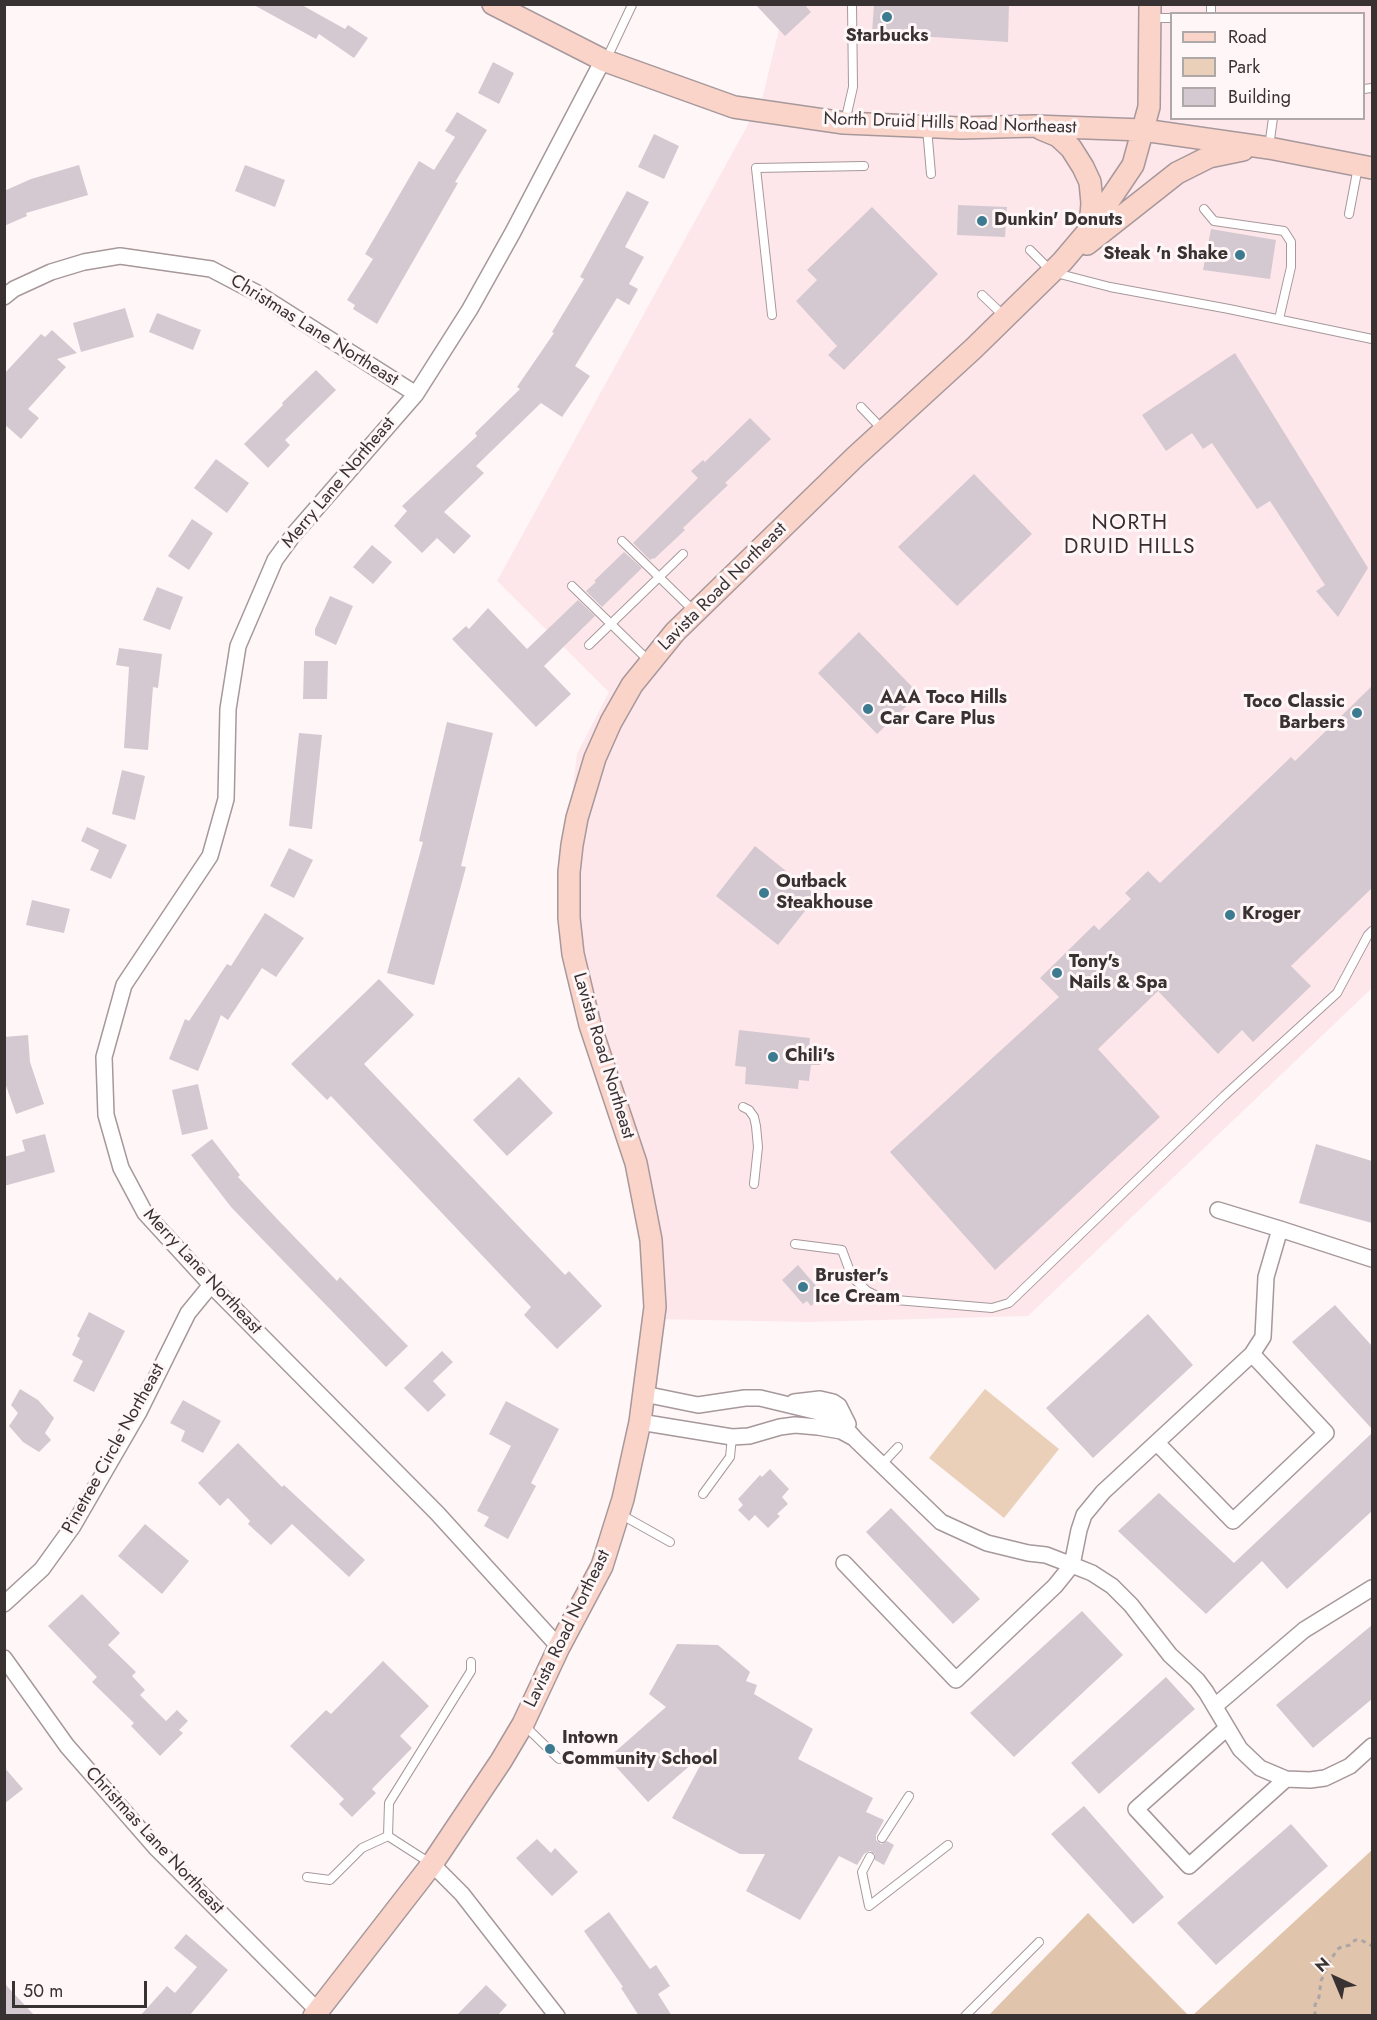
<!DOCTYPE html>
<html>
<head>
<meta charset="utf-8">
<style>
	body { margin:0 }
	#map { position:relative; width:1377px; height:2020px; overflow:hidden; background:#fff6f7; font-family:Jost,sans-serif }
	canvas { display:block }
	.frame { position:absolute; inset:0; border:6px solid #383233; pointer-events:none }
	.legend { position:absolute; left:1170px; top:12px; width:195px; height:108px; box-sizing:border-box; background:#fff6f7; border:2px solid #afa8a9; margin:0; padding:8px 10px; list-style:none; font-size:18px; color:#383233 }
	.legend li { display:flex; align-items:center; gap:12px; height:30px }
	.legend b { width:30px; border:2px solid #afa8a9 }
	.north { position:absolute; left:1305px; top:1948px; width:60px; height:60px; -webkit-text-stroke:4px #fff6f7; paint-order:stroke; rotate:316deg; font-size:16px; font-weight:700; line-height:24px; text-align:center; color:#383233 }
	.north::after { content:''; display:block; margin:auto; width:21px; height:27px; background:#383233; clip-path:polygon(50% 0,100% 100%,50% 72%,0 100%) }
	.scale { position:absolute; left:12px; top:1981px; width:135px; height:27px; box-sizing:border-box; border:3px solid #383233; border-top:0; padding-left:8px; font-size:18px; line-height:21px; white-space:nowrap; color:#383233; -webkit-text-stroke:4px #fff6f7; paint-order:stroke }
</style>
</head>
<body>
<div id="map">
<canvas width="1377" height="2020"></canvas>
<div class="frame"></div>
<ul class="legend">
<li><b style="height:8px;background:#fad3c9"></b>Road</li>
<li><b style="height:16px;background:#ebd0b9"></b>Park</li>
<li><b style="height:16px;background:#d4c9d1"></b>Building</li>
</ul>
<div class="north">N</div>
<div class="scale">50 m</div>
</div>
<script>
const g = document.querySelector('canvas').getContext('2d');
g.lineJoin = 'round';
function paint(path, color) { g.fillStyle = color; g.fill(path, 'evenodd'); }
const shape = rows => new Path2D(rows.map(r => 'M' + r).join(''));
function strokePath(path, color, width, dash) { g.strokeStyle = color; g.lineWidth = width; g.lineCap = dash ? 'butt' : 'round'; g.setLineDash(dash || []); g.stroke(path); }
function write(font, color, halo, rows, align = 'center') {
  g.font = font + ' Jost,sans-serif'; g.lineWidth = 6; g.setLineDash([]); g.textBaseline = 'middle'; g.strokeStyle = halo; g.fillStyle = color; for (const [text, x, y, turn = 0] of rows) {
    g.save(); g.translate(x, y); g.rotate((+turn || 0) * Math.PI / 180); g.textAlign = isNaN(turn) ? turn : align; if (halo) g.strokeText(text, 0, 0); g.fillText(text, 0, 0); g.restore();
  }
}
const built = shape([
	[785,5,1372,5,1372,988,1028,1316,809,1322,650,1319,639,1166,567,964,567,836,577,754,609,692,497,581,762,99],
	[1172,14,1364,14,1364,118,1172,118]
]);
const green = shape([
	[985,1389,1059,1449,1004,1518,929,1458]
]);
const forest = shape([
	[1372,1850,1372,2015,1193,2015],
	[1088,1913,1188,2015,989,2015]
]);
const building = shape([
	[252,4,300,4,345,29,348,25,368,38,354,58,319,34,316,39],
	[755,4,804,4,811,12,785,36],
	[874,4,1009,4,1008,42,872,33],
	[493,62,514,73,499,104,478,93],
	[457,112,487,130,455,182,458,183,377,324,353,309,355,305,347,300,373,259,365,254,419,161,434,170,455,137,445,131],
	[654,134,679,146,664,179,638,167],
	[79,165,88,195,26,213,27,216,4,226,4,191,31,179],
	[245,165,285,180,275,207,235,191],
	[627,191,649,202,625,247,644,257,629,284,638,289,629,305,617,298,575,366,590,376,562,417,541,403,476,466,484,473,444,512,471,536,454,554,437,538,422,553,394,526,407,511,402,506,477,436,475,433,520,389,517,387,554,333,552,332,584,279,580,277],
	[958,205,1007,207,1005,237,957,235],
	[872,207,938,274,844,370,828,355,837,346,796,301,817,280,807,270],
	[1211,229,1276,240,1270,279,1203,270],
	[125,308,134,337,81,352,73,323],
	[157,313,201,330,193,350,149,332],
	[52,330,77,353,57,359,66,367,28,409,39,418,21,439,4,424,4,374,41,334,45,337],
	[1235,353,1368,568,1338,617,1316,591,1325,585,1270,501,1257,509,1212,443,1203,449,1192,433,1166,451,1142,415],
	[316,370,336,390,285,440,290,445,268,468,244,444,283,405,282,403],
	[750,418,771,439,725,483,728,485,683,528,685,530,654,559,653,558,650,560,633,543,698,478,691,471,703,460,705,462],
	[216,459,249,483,227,513,194,488],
	[974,474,1032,534,957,606,898,547],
	[192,519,213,533,189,570,168,556],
	[372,545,392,562,373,584,353,567],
	[624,552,642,568,602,607,586,591,596,582,594,581],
	[157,587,183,597,170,630,143,620],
	[330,596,353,606,336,645,315,635,315,629],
	[578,600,595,616,544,666,571,694,536,727,452,639,466,626,469,629,488,608,527,649],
	[859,632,919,694,877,734,818,673],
	[119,648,162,654,158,688,153,687,148,750,124,748,129,667,116,665],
	[304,661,328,661,327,699,303,699],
	[1372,686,1372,888,1291,966,1311,986,1253,1042,1242,1030,1218,1054,1158,991,1098,1049,1160,1117,995,1270,890,1152,1059,997,1040,978,1094,925,1099,930,1131,899,1125,893,1148,871,1160,883,1291,757,1295,761],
	[447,722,493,733,461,866,466,867,434,985,387,973,423,842,419,841],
	[299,733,322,735,312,829,289,826],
	[122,770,145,776,135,820,112,814],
	[87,827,127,845,111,879,90,870,99,850,81,841],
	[755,846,817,896,778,945,716,896],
	[289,848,313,860,294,898,270,886],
	[32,900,70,909,64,933,26,925],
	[265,913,304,938,276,977,262,968,228,1020,221,1015,198,1071,169,1059,185,1019,189,1021,227,964,231,966],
	[379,979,414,1015,364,1064,565,1275,569,1271,602,1306,557,1349,524,1315,531,1307,331,1096,327,1100,291,1064],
	[739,1030,810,1038,809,1047,822,1050,820,1065,811,1065,809,1081,799,1080,798,1089,745,1084,746,1067,735,1066],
	[28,1035,30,1062,44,1104,16,1114,4,1080,4,1037],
	[519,1077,553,1113,507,1156,473,1120],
	[198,1084,208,1129,182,1135,172,1090],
	[45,1134,55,1172,4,1186,4,1157,25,1151,22,1140],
	[212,1139,240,1175,238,1177,279,1221,337,1281,340,1277,408,1346,386,1367,231,1207,191,1155],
	[1316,1144,1372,1161,1372,1223,1299,1203],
	[798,1265,824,1295,811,1306,807,1301,803,1304,782,1280],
	[1335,1305,1372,1346,1372,1429,1292,1342],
	[89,1312,125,1331,94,1392,73,1381,83,1361,72,1355,80,1338,77,1336],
	[1148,1314,1193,1365,1093,1458,1046,1408],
	[442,1351,453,1362,433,1381,446,1395,428,1412,404,1388],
	[20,1389,38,1400,54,1418,45,1433,51,1440,39,1452,23,1442,9,1426,18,1413,11,1405],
	[183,1400,221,1421,203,1453,181,1441,185,1431,170,1423],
	[506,1401,559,1429,531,1483,536,1486,508,1539,484,1526,489,1517,477,1511,511,1446,489,1434],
	[1372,1433,1372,1511,1287,1589,1262,1561,1206,1614,1118,1531,1159,1493,1234,1563],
	[238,1443,282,1487,284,1485,365,1560,349,1577,292,1524,271,1545,248,1524,250,1521,228,1498,220,1506,198,1483],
	[770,1469,789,1489,782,1497,788,1504,777,1514,780,1516,768,1528,755,1515,749,1521,738,1510,743,1505,738,1499,760,1475,762,1477],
	[891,1508,980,1599,953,1624,866,1532],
	[145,1524,189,1561,162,1594,118,1556],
	[82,1594,120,1633,108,1645,136,1672,132,1676,145,1690,140,1695,166,1721,177,1710,188,1721,179,1730,183,1733,160,1756,131,1726,134,1723,92,1682,97,1677,48,1626],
	[1082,1611,1123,1655,1014,1757,970,1713],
	[1372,1625,1372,1699,1313,1748,1276,1705],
	[677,1644,718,1645,750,1672,746,1681,757,1685,754,1694,813,1729,798,1759,873,1798,866,1812,884,1820,876,1835,876,1840,881,1844,887,1841,894,1845,884,1865,875,1860,875,1854,870,1851,864,1854,857,1865,839,1856,800,1920,746,1891,765,1854,740,1854,672,1818,709,1749,648,1802,608,1758,666,1707,649,1694],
	[383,1661,429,1706,400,1736,412,1748,372,1789,376,1793,352,1817,339,1804,344,1799,290,1746,326,1710,331,1714],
	[1166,1677,1195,1709,1099,1794,1071,1763],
	[4,1767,23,1789,4,1804],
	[1084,1806,1164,1897,1133,1924,1051,1834],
	[1291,1824,1328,1866,1216,1965,1177,1923],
	[537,1839,551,1853,555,1848,578,1872,552,1896,516,1858],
	[609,1912,650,1969,656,1965,670,1986,658,1994,672,2016,639,2016,621,1988,623,1987,584,1931],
	[186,1934,228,1970,189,2016,140,2016,167,1986,175,1993,197,1967,174,1948],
	[4,1983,35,2016,4,2016],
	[486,1985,507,2005,497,2016,456,2016]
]);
const path = shape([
	[1315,2016,1315,2005,1319,1997,1321,1981,1330,1960,1339,1948,1350,1945,1355,1940,1361,1940,1372,1946]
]);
const lane = shape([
	[1211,14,1211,4],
	[1151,18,1172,18],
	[606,60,632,5],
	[1364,89,1372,88],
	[845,122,853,87,852,4],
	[927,128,931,174],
	[1269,147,1273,118],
	[1204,209,1214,221,1284,231,1291,242,1291,267,1279,319],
	[1349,214,1358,167],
	[1030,250,1052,272,1110,287,1229,309,1372,339],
	[982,295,1004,316],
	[772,315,756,168,864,166],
	[861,407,883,430],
	[622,541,694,611],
	[572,586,649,661],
	[589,645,683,554],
	[743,1107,749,1110,754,1117,756,1126,758,1147,754,1184],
	[795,1244,842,1250,852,1277,867,1291,884,1299,992,1308,1009,1303,1224,1096,1337,993,1368,935,1372,931],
	[882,1464,898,1447],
	[703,1494,730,1457,732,1437],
	[620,1514,670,1542],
	[524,1725,559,1759],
	[388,1836,389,1803,471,1671,471,1662],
	[388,1836,430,1863],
	[882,1838,909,1796],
	[870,1857,862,1872,869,1906,948,1845],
	[307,1877,330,1880,362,1848,388,1836],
	[965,2016,1039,1942]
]);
const street = shape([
	[4,297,14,289,51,272,84,262,120,256,211,269,257,293,416,394],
	[1218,1210,1280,1229],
	[644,1394,698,1405,745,1398,760,1398,835,1416,856,1440,941,1522,987,1543,1028,1553,1046,1555,1072,1565,1092,1573,1112,1586,1131,1605,1170,1655,1197,1680,1206,1692,1240,1749,1260,1768,1286,1779,1310,1780,1325,1778,1350,1766,1372,1746],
	[794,1402,820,1399,833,1402,839,1406,848,1424],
	[640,1422,732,1437,749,1436,780,1427,795,1425,818,1427,841,1431,854,1438],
	[1157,1443,1233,1521,1326,1433,1252,1354],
	[844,1563,956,1680,1055,1586,1072,1565,1079,1530,1084,1515,1103,1492,1252,1354,1263,1337,1266,1277,1280,1229,1372,1259],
	[4,1604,42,1569,73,1526,139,1412,188,1313,211,1285],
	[559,1647,437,1513,211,1285,145,1213,121,1168,106,1115,104,1057,124,985,210,856,226,799,228,709,238,646,275,560,294,534,416,394,470,309,513,232,603,60],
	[4,1658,67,1746,157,1849,318,2011],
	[1215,1706,1304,1630,1372,1588],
	[1227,1728,1136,1809,1189,1866,1286,1779],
	[432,1864,462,1894,557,2016]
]);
const secondary = shape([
	[493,4,603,60,734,107,844,123,961,128,1034,126,1143,130,1269,148,1372,168],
	[1041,129,1058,136,1071,148,1083,167,1090,182,1092,203,1090,228],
	[1087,244,1177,173,1209,157,1243,150],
	[314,2016,432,1864,501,1761,523,1724,559,1647,602,1566,623,1499,640,1422,655,1307,651,1240,636,1163,590,1025,573,954,569,918,569,872,572,845,577,818,595,758,611,722,632,685,675,632,855,457,973,349,1062,262,1090,229,1133,165,1149,107,1150,4]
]);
const markers = [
	[887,17,6,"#3b7a8f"],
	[982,221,6,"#3b7a8f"],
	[1240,255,6,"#3b7a8f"],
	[868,709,6,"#3b7a8f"],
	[1357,713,6,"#3b7a8f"],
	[764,893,6,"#3b7a8f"],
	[1230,915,6,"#3b7a8f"],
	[1057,973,6,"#3b7a8f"],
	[773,1057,6,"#3b7a8f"],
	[803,1287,6,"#3b7a8f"],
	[550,1749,6,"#3b7a8f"]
];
const poiNames = [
	["Starbucks",887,37,"center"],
	["Dunkin' Donuts",994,221],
	["Steak 'n Shake",1228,255,"right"],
	["AAA Toco Hills",880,699],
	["Car Care Plus",880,720],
	["Toco Classic",1345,703,"right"],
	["Barbers",1345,724,"right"],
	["Outback",776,883],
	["Steakhouse",776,904],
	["Kroger",1242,915],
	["Tony's",1069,963],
	["Nails & Spa",1069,984],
	["Chili's",785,1057],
	["Bruster's",815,1277],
	["Ice Cream",815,1298],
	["Intown",562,1739],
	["Community School",562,1760]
];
const streetNames = [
	["North Druid Hills Road Northeast",950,124,2],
	["Christmas Lane Northeast",314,331,32],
	["Merry Lane Northeast",339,483,-50],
	["Lavista Road Northeast",723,587,-45],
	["Lavista Road Northeast",603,1056,73],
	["Merry Lane Northeast",202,1272,47],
	["Pinetree Circle Northeast",114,1449,-61],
	["Lavista Road Northeast",568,1629,-64],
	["Christmas Lane Northeast",154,1841,47]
];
const quarterNames = [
	["NORTH",1130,524],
	["DRUID HILLS",1130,548]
];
paint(built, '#fee7eb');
paint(green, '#ebd0b9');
paint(forest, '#e0c4ab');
paint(building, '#d4c9d1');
strokePath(lane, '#a6989b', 10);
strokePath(street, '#a6989b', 18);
strokePath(secondary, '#a6989b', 24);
strokePath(path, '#aca5a6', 3, [4.5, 4.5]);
strokePath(lane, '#fff', 8);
strokePath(street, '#fff', 15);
strokePath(secondary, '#fad3c9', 21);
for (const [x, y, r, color] of markers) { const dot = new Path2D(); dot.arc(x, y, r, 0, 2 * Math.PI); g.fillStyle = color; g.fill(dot); strokePath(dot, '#fff6f7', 2); }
write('bold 18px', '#383233', '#fff6f7', poiNames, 'left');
write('18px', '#383233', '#fff6f7', streetNames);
g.letterSpacing = '1.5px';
write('21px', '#372c2e', '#fff6f7', quarterNames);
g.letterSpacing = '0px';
</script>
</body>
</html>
